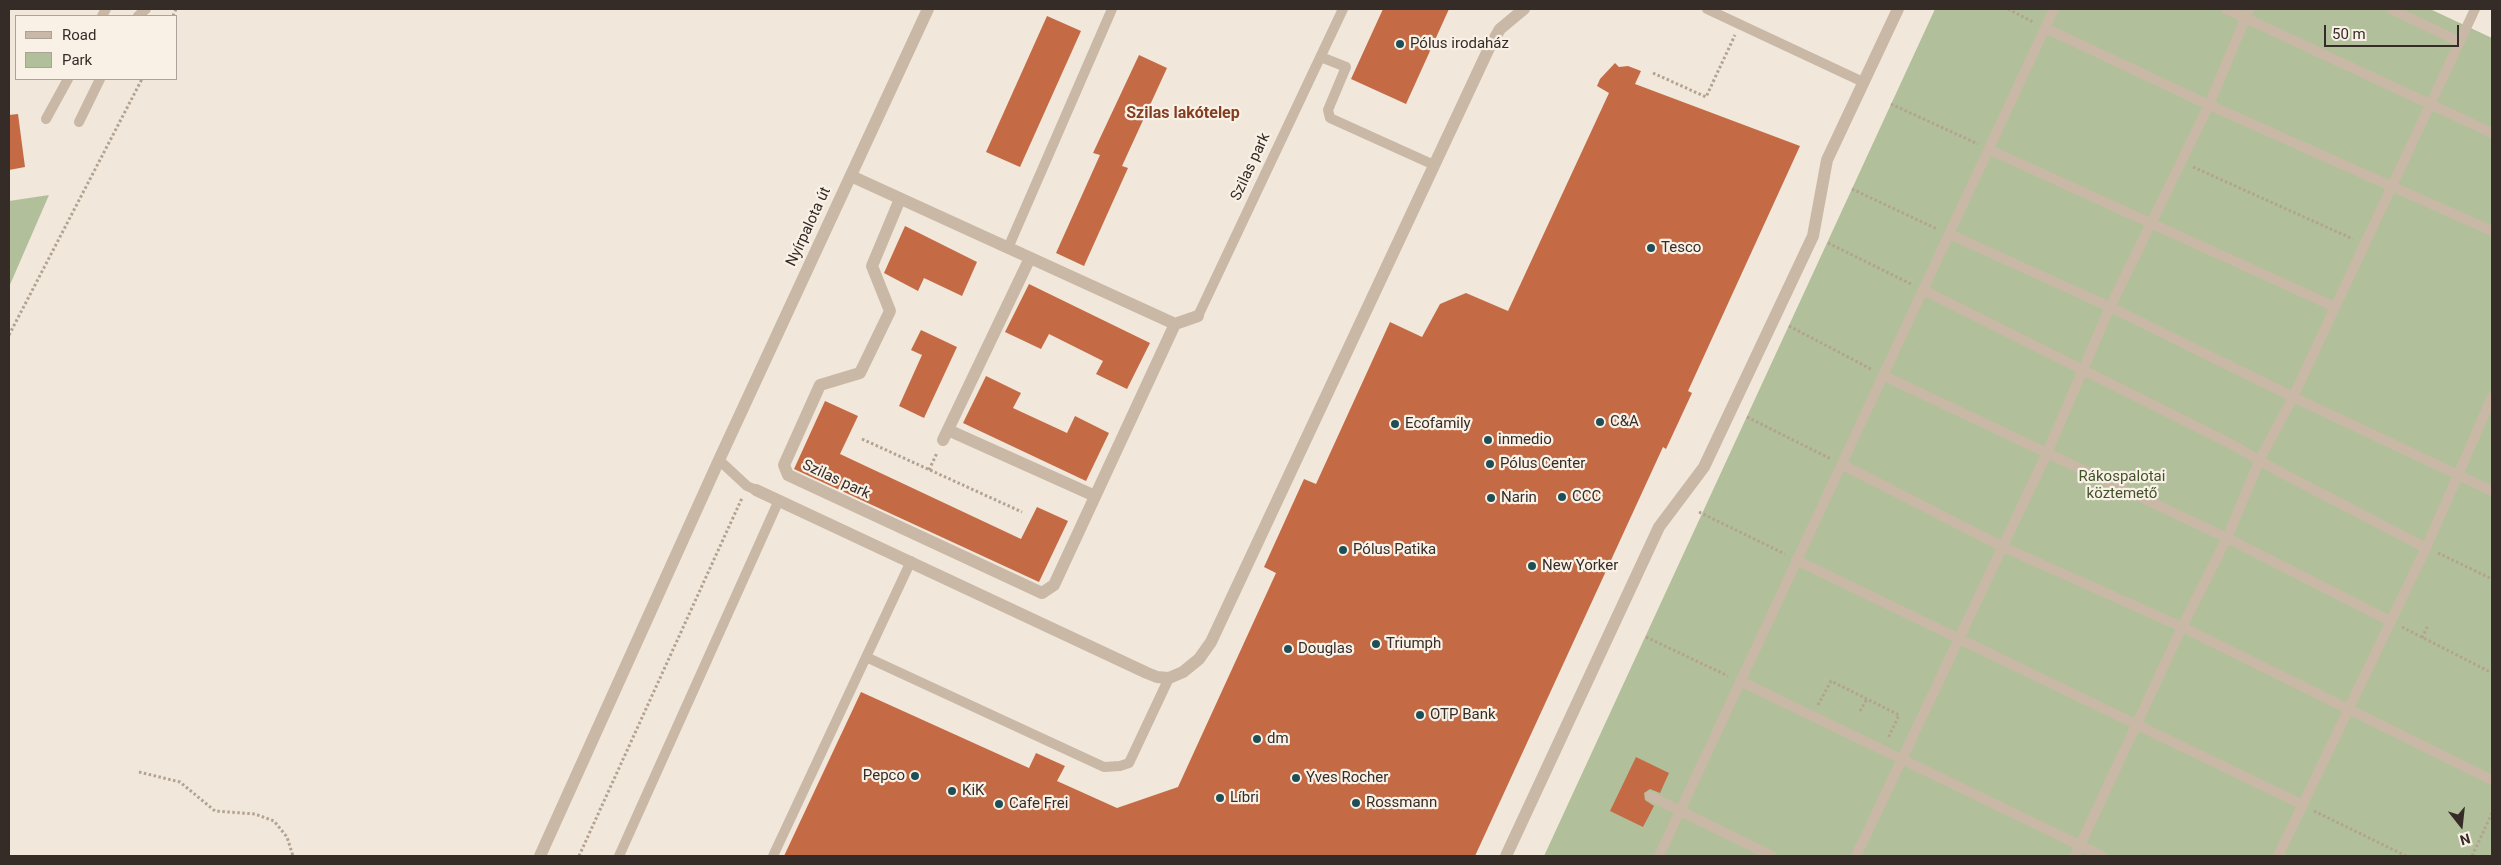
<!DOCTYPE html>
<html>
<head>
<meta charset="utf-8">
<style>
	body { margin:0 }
	#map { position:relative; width:2501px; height:865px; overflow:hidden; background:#f1e7da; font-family:Roboto,sans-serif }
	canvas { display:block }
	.frame { position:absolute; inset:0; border:10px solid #352c27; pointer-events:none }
	.legend { position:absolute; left:15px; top:15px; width:162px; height:65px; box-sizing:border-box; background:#f9f1e6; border:1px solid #aba29a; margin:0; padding:6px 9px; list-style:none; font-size:15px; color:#352c27 }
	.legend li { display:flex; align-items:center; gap:10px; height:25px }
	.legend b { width:25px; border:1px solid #aba29a }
	.north { position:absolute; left:2436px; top:800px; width:50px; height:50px; -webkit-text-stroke:4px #f9f1e6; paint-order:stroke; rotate:164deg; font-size:14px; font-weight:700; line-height:20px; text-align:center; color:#352c27 }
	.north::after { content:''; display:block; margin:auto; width:18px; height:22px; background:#352c27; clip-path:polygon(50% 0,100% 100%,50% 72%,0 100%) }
	.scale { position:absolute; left:2324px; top:25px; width:135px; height:22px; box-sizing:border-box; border:2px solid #352c27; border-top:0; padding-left:6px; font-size:15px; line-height:18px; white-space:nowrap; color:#352c27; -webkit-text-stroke:4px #f9f1e6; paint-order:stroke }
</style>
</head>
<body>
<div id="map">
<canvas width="2501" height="865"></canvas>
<div class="frame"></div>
<ul class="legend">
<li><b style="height:6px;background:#c9b8a6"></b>Road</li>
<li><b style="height:14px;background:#b1c09b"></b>Park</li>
</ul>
<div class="north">N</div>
<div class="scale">50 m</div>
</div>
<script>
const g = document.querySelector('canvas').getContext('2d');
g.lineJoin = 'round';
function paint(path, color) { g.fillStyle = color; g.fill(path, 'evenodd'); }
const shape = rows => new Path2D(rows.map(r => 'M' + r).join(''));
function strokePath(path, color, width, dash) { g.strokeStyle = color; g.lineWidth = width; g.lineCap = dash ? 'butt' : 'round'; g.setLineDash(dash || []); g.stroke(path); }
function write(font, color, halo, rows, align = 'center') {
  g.font = font + ' Roboto,sans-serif'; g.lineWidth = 4.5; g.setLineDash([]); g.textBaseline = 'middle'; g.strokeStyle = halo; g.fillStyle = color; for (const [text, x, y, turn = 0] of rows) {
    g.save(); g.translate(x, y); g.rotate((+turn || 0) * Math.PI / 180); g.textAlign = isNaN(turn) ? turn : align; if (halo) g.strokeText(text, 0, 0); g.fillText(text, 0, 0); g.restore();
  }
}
const green = shape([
	[1935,9,2430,9,2492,38,2492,856,1544,856],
	[49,195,9,287,9,201]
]);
const building = shape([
	[1383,9,1449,9,1406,104,1351,79],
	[1047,16,1081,31,1020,167,986,152],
	[1139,55,1167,68,1122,166,1128,168,1084,266,1056,253,1100,155,1093,153],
	[1615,63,1619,67,1628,66,1641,71,1635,84,1800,146,1688,391,1692,393,1666,449,1663,447,1475,856,784,856,861,692,1029,768,1036,753,1065,766,1057,781,1117,808,1178,787,1276,573,1264,567,1304,479,1316,484,1390,322,1422,337,1440,304,1466,293,1508,311,1609,93,1597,86,1600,79],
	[18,114,25,167,9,170,9,115],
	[905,226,977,262,962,296,924,278,918,291,884,273],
	[1029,284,1150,343,1127,389,1096,374,1103,361,1049,334,1041,349,1005,332],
	[921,330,957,347,924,418,899,406,922,355,911,350],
	[986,376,1021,393,1013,408,1067,433,1075,416,1109,433,1086,481,963,423],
	[825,401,858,416,840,454,1021,539,1037,507,1068,521,1039,582,794,469],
	[1636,757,1669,773,1660,793,1650,789,1644,793,1645,800,1654,806,1643,827,1610,811]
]);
const path = shape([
	[2008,9,2033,22],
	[173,16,176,9],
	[1653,73,1706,97,1735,35],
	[1891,104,1978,144],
	[2193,167,2353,239],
	[1852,189,1937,229],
	[1828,243,1911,284],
	[1789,326,1871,369],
	[9,335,142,79],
	[1747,417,1831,459],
	[862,439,1022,512],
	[929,470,937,453],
	[1699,512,1785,554],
	[2438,553,2492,579],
	[2402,627,2492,673],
	[1646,637,1728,676],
	[2422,638,2428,625],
	[1818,705,1831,681,1899,715,1888,738],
	[1860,711,1867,699],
	[139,772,180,782,215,811,255,814,274,821,287,837,293,856],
	[2314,811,2406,856],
	[579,856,742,498],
	[2472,856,2492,813]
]);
const lane = shape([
	[1707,9,1863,82],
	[2226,9,2492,133],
	[2391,9,2460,42],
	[102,16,106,9],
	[138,16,146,9],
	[2045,28,2209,105,2492,231],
	[1321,57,1346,67,1328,110,1330,118,1434,165],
	[46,119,68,79],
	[79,122,100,79],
	[1990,150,2335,307],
	[1949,234,2110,307,2293,397,2492,491],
	[1008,248,1112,9],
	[1923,290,2231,444,2278,471,2426,548],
	[1198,316,1343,9],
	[1882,375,2227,538,2390,621],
	[719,460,747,486,756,490],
	[1843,465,2003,547,2182,627,2492,780],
	[1796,560,2303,805],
	[866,657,1104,767,1120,766,1129,763,1169,678],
	[1740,681,2102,856],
	[1650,796,1772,856],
	[619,856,779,500],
	[773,856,911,561],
	[1659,856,2054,9],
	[1856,856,2047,453,2110,307,2209,105,2249,9],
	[2075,856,2182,627,2227,538,2260,459,2293,397,2475,9],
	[2278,856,2426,548,2492,397]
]);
const street = shape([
	[851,176,1175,324,1198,316],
	[900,199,872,266,890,311,860,373,820,385,784,465,788,475,1042,593,1054,585,1175,324],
	[948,430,1095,496],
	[943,440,1030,258],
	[756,490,1147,673,1157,677,1169,678,1183,672,1199,659,1211,642,1490,46,1500,29,1524,9],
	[540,856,719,460,928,9],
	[1506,856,1659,527,1704,467,1813,236,1827,160,1898,9]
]);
const markers = [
	[1400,44,5,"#1e4f56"],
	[1651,248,5,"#1e4f56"],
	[1600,422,5,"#1e4f56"],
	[1395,424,5,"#1e4f56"],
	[1488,440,5,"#1e4f56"],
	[1490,464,5,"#1e4f56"],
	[1562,497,5,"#1e4f56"],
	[1491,498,5,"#1e4f56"],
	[1343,550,5,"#1e4f56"],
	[1532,566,5,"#1e4f56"],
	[1376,644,5,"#1e4f56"],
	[1288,649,5,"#1e4f56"],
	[1420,715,5,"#1e4f56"],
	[1257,739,5,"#1e4f56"],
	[915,776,5,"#1e4f56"],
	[1296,778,5,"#1e4f56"],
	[952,791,5,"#1e4f56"],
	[1220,798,5,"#1e4f56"],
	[1356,803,5,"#1e4f56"],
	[999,804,5,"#1e4f56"]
];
const poiNames = [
	["Pólus irodaház",1410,44],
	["Tesco",1661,248],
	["C&A",1610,422],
	["Ecofamily",1405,424],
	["inmedio",1498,440],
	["Pólus Center",1500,464],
	["CCC",1572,497],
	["Narin",1501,498],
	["Pólus Patika",1353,550],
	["New Yorker",1542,566],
	["Triumph",1386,644],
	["Douglas",1298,649],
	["OTP Bank",1430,715],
	["dm",1267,739],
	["Pepco",905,776,"right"],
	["Yves Rocher",1306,778],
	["KiK",962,791],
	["Líbri",1230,798],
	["Rossmann",1366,803],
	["Cafe Frei",1009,804]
];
const streetNames = [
	["Szilas park",1251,167,-65],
	["Nyírpalota út",809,227,-65],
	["Szilas park",836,480,25]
];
const parkNames = [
	["Rákospalotai",2122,477],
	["köztemető",2122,494]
];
const neighbourhoodNames = [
	["Szilas lakótelep",1183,114]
];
paint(green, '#b1c09b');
paint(building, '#c46b46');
strokePath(path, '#b4a291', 3, [2.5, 2.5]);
strokePath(lane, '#c9b8a6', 10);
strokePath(street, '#c9b8a6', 12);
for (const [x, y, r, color] of markers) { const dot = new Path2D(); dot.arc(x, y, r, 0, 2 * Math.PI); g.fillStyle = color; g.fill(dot); strokePath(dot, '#f9f1e6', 2); }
write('15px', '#352c27', '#f9f1e6', poiNames, 'left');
write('15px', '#352c27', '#f9f1e6', streetNames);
write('15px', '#42532b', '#f9f1e6', parkNames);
write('bold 16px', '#833e22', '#f9f1e6', neighbourhoodNames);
</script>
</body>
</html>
